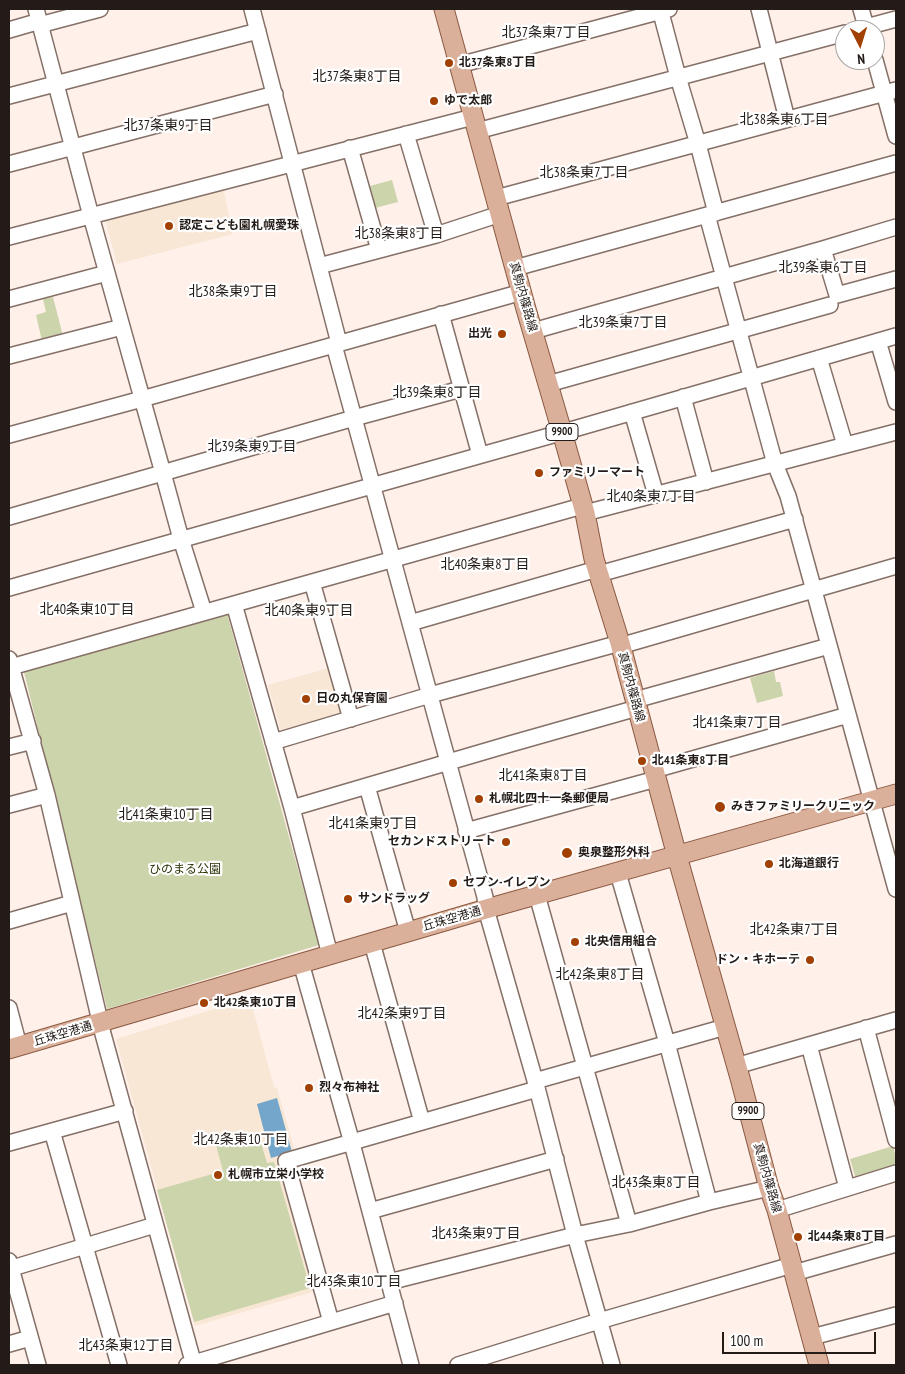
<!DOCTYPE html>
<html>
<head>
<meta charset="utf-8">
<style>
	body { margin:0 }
	#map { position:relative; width:905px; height:1374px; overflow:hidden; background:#fff0ea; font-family:"PT Sans Narrow",sans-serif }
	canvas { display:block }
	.frame { position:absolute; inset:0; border:10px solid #231b17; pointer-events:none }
	.north { position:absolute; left:835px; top:20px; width:50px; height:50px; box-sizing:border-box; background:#fff; border:1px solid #a7a4a2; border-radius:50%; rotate:175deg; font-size:14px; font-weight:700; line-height:20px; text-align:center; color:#231b17 }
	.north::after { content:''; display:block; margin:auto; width:18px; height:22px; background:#a24001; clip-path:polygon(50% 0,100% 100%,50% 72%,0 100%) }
	.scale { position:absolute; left:722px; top:1332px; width:154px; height:22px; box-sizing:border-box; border:2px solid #231b17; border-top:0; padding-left:6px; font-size:15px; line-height:18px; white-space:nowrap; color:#231b17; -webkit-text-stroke:4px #fff; paint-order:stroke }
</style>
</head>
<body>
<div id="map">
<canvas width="905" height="1374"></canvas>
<div class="frame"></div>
<div class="north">N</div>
<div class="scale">100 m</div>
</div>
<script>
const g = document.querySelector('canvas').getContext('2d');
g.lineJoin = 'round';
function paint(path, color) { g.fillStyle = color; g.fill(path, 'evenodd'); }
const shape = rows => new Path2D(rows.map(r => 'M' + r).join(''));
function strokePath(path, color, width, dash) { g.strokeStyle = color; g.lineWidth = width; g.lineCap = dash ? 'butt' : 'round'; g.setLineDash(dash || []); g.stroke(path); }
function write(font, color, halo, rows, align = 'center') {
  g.font = font + ' "PT Sans Narrow","Noto Sans JP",sans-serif'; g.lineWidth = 4.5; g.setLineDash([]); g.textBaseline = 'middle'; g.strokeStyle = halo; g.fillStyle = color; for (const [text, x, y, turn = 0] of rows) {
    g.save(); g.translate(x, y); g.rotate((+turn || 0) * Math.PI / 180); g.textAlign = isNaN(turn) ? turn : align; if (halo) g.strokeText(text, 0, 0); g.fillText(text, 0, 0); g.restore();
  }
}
const education = shape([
	[223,187,233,234,117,264,105,219],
	[332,667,344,713,281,731,268,685],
	[250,998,274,1087,277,1088,296,1155,280,1160,316,1291,195,1326,116,1039]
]);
const green = shape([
	[392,180,398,202,375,208,370,186],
	[53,297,63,336,42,341,36,315,46,312,43,299],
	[226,610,319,945,107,1009,23,668],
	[774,671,776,682,780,682,783,696,757,703,750,678],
	[258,1133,267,1163,274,1162,310,1288,194,1322,157,1190,223,1171,216,1145],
	[893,1146,896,1158,896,1167,856,1179,850,1159]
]);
const water = shape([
	[277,1098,292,1152,271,1158,257,1104]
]);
const minor = shape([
	[36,9,91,216,163,473,181,539,204,612],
	[252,9,339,343],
	[660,9,678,77,698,144,716,213],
	[759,9,787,119],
	[861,9,867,30],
	[41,28,47,23,100,9],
	[9,30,40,21],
	[855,30,896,19],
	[875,60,896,136],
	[459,65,669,9],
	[9,96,258,31],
	[477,131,845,33],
	[406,134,436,235],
	[350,148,379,250],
	[9,164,275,94],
	[496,198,896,90],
	[707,215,775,464,788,496,896,889],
	[9,237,473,117],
	[823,249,837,295,896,279],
	[319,266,436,235,500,214],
	[515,268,896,163],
	[9,299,107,273],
	[441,314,480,455],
	[533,331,823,249,896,227],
	[878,341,896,402],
	[334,345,485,897,486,909,536,1084,575,1235,612,1365],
	[9,356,122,327],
	[819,358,845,445],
	[548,384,830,305],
	[683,397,706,482],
	[632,412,656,495],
	[9,435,142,399,522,292],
	[585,513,896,432],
	[9,517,354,418,461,389],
	[599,574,795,519],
	[312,582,351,719],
	[9,588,574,429,896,336],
	[234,604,292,808,330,955],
	[410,623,597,569],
	[620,646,896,566],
	[9,659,47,795,103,1034,194,1365],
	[11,667,582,506],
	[635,700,829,646],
	[273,742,430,695,620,643],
	[9,747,33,741],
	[654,770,848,715],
	[367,786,408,932],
	[9,805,47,795],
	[292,808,510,744,637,708],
	[466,831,656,779],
	[618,873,667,1043,709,1202],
	[537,895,629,1224],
	[9,921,72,903],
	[372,943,422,1122],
	[301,963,350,1136,411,1365],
	[9,1008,19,1046],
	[866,1028,896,1140],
	[809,1045,847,1188],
	[736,1066,896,1020],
	[535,1081,725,1027],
	[52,1131,119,1365],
	[9,1143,125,1111],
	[777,1210,896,1173],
	[370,1211,556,1159],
	[9,1261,38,1365],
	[9,1269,155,1225],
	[794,1273,896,1244],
	[389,1282,575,1235,629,1224,709,1202,769,1188],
	[331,1322,286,1161,537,1089],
	[812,1337,896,1315],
	[9,1344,30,1338],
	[187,1365,395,1303],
	[458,1365,599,1321,792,1265]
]);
const major = shape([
	[444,9,526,309,562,432,585,513,594,559,620,643,677,856,740,1078,769,1188,777,1210,819,1365],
	[9,1049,486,909,896,794]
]);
const markers = [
	[449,63,5,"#a24001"],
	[434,101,5,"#a24001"],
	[169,226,5,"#a24001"],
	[502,334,5,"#a24001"],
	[539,473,5,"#a24001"],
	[306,699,5,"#a24001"],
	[642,761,5,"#a24001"],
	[479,799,5,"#a24001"],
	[720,807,6,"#a24001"],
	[506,842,5,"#a24001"],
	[567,853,6,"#a24001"],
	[769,864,5,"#a24001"],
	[453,883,5,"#a24001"],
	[348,899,5,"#a24001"],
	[575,942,5,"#a24001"],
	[810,960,5,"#a24001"],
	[204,1003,5,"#a24001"],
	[309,1088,5,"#a24001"],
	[218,1175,5,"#a24001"],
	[798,1237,5,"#a24001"]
];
const shields = [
	[562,432,32],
	[748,1111,32]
];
const shieldNames = [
	["9900",562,432],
	["9900",748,1111]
];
const poiNames = [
	["北37条東8丁目",459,63],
	["ゆで太郎",444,101],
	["認定こども園札幌愛珠",179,226],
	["出光",492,334,"right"],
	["ファミリーマート",549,473],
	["日の丸保育園",316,699],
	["北41条東8丁目",652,761],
	["札幌北四十一条郵便局",489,799],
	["みきファミリークリニック",731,807],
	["セカンドストリート",496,842,"right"],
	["奥泉整形外科",578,853],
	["北海道銀行",779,864],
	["セブン-イレブン",463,883],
	["サンドラッグ",358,899],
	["北央信用組合",585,942],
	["ドン・キホーテ",800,960,"right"],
	["北42条東10丁目",214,1003],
	["烈々布神社",319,1088],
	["札幌市立栄小学校",228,1175],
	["北44条東8丁目",808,1237]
];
const streetNames = [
	["真駒内篠路線",523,297,74],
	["真駒内篠路線",631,687,75],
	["丘珠空港通",452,919,-16],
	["丘珠空港通",63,1034,-16],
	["真駒内篠路線",767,1178,74]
];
const parkNames = [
	["ひのまる公園",185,870]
];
const neighbourhoodNames = [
	["北37条東7丁目",546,33],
	["北37条東8丁目",357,77],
	["北38条東6丁目",784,120],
	["北37条東9丁目",168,126],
	["北38条東7丁目",584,173],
	["北38条東8丁目",399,234],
	["北39条東6丁目",823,268],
	["北38条東9丁目",233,292],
	["北39条東7丁目",623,323],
	["北39条東8丁目",437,393],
	["北39条東9丁目",252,447],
	["北40条東7丁目",651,497],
	["北40条東8丁目",485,565],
	["北40条東10丁目",87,610],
	["北40条東9丁目",309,611],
	["北41条東7丁目",737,723],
	["北41条東8丁目",543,776],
	["北41条東10丁目",166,815],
	["北41条東9丁目",373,824],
	["北42条東7丁目",794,930],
	["北42条東8丁目",600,975],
	["北42条東9丁目",402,1014],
	["北42条東10丁目",241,1140],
	["北43条東8丁目",656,1183],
	["北43条東9丁目",476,1234],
	["北43条東10丁目",354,1282],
	["北43条東12丁目",126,1346]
];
paint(education, '#f8e7d5');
paint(green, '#ccd4ab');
paint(water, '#73a6ca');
strokePath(minor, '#857067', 18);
strokePath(major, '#8a5941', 21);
strokePath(minor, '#fff', 15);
strokePath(major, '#dab09b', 19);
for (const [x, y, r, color] of markers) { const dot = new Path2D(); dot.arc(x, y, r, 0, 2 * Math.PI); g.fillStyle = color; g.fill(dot); strokePath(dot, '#fff', 2); }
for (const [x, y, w] of shields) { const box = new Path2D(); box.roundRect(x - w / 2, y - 8.5, w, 17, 4); g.fillStyle = '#fff'; g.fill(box); strokePath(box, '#231b17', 1); }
write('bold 11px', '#231b17', null, shieldNames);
write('bold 12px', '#231b17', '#fff', poiNames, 'left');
write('12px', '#231b17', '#fff', streetNames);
write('12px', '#2c3206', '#fff', parkNames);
write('14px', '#231b17', '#fff', neighbourhoodNames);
</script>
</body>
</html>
